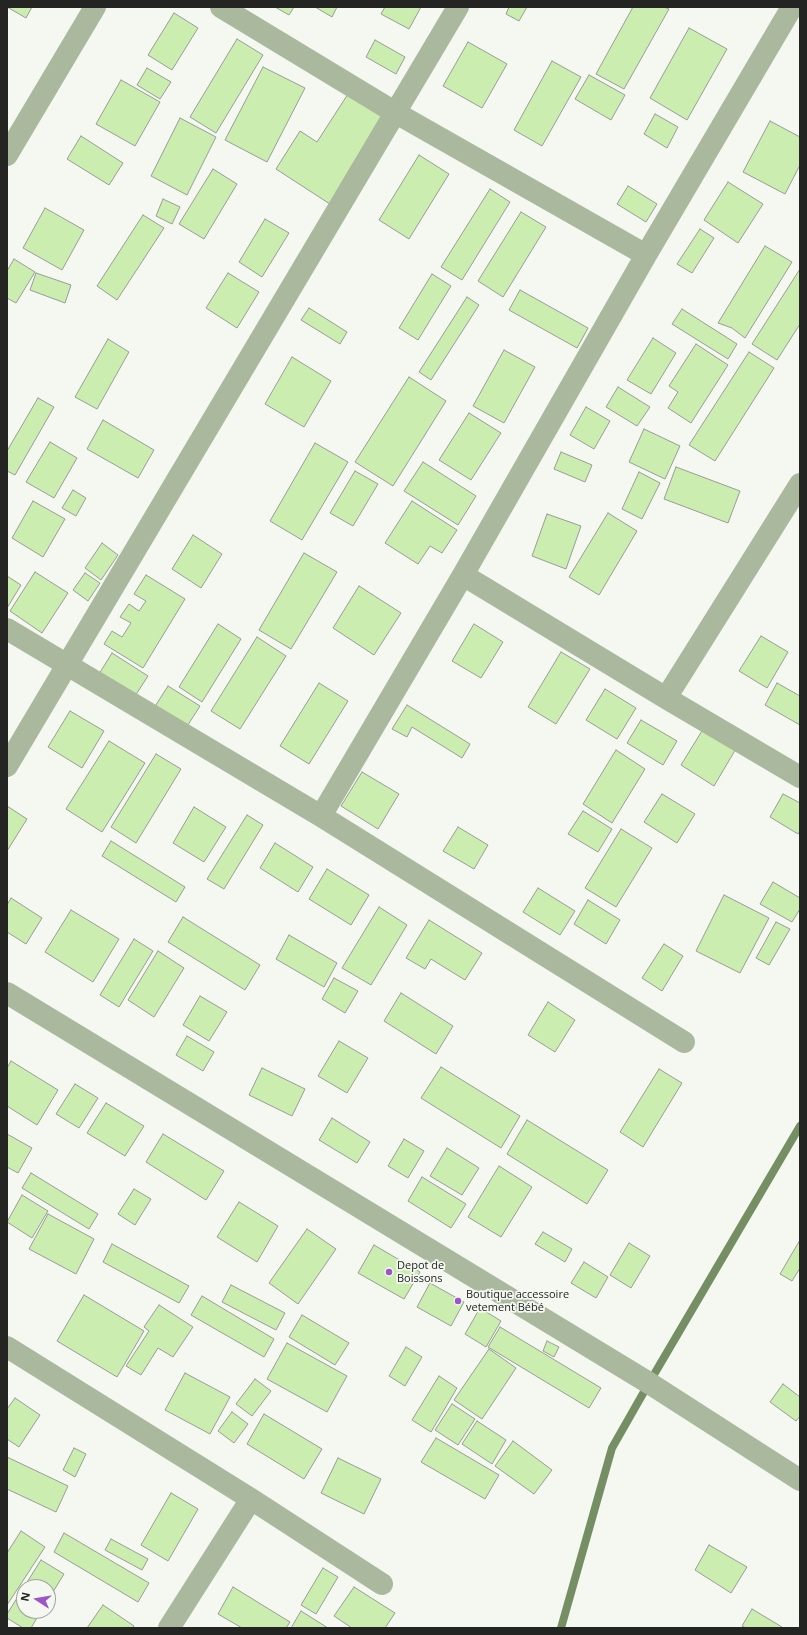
<!DOCTYPE html>
<html>
<head>
<meta charset="utf-8">
<style>
	body { margin:0 }
	#map { position:relative; width:807px; height:1635px; overflow:hidden; background:#f4f8f1; font-family:"Open Sans",sans-serif }
	canvas { display:block }
	.frame { position:absolute; inset:0; border:8px solid #242523; pointer-events:none }
	.north { position:absolute; left:16px; top:1579px; width:40px; height:40px; box-sizing:border-box; background:#f4f8f1; border:1px solid #a1a49f; border-radius:50%; rotate:282deg; font-size:11px; font-weight:700; line-height:16px; text-align:center; color:#242523 }
	.north::after { content:''; display:block; margin:auto; width:14px; height:18px; background:#9f55c8; clip-path:polygon(50% 0,100% 100%,50% 72%,0 100%) }
</style>
</head>
<body>
<div id="map">
<canvas width="807" height="1635"></canvas>
<div class="frame"></div>
<div class="north">N</div>
</div>
<script>
const g = document.querySelector('canvas').getContext('2d');
g.lineJoin = 'round';
const shape = rows => new Path2D(rows.map(r => 'M' + r).join(''));
function strokePath(path, color, width, dash) { g.strokeStyle = color; g.lineWidth = width; g.lineCap = dash ? 'butt' : 'round'; g.setLineDash(dash || []); g.stroke(path); }
function paint(path, color) { g.fillStyle = color; g.fill(path, 'evenodd'); }
function write(font, color, halo, rows, align = 'center') {
  g.font = font + ' "Open Sans",sans-serif'; g.lineWidth = 3.5; g.setLineDash([]); g.textBaseline = 'middle'; g.strokeStyle = halo; g.fillStyle = color; for (const [text, x, y, turn = 0] of rows) {
    g.save(); g.translate(x, y); g.rotate((+turn || 0) * Math.PI / 180); g.textAlign = isNaN(turn) ? turn : align; if (halo) g.strokeText(text, 0, 0); g.fillText(text, 0, 0); g.restore();
  }
}
const stream = shape([
	[561,1628,612,1448,649,1383,800,1126]
]);
const building = shape([
	[7,7,32,7,26,18,7,7],
	[275,7,294,7,289,15,275,7],
	[315,7,337,7,332,17,315,7],
	[385,7,421,7,409,29,381,14,385,7],
	[509,7,527,7,519,21,506,14,509,7],
	[633,7,664,7,669,9,624,89,596,74,633,7],
	[174,13,198,28,172,70,148,55,174,13],
	[689,28,727,49,687,120,650,98,689,28],
	[237,39,263,55,216,133,190,117,237,39],
	[375,40,405,57,396,74,366,57,375,40],
	[468,42,507,64,482,108,443,86,468,42],
	[552,61,581,77,542,146,514,130,552,61],
	[263,67,305,88,267,162,225,140,263,67],
	[147,68,171,82,160,99,137,85,147,68],
	[589,75,625,95,611,120,575,99,589,75],
	[121,80,160,102,135,146,96,124,121,80],
	[348,94,388,121,333,206,276,169,300,131,317,142,348,94],
	[655,114,678,127,667,148,644,134,655,114],
	[180,118,216,137,187,195,151,176,180,118],
	[770,121,800,137,800,165,785,194,743,172,770,121],
	[81,136,123,163,109,185,67,159,81,136],
	[419,155,449,174,409,239,379,220,419,155],
	[213,169,237,184,204,239,179,224,213,169],
	[728,182,763,204,738,243,704,220,728,182],
	[628,186,657,204,646,222,617,204,628,186],
	[490,189,510,202,462,280,441,267,490,189],
	[163,199,180,207,172,224,156,216,163,199],
	[45,208,84,230,62,270,23,248,45,208],
	[521,212,546,227,503,297,478,281,521,212],
	[143,215,164,228,117,300,97,286,143,215],
	[265,219,289,233,262,277,239,262,265,219],
	[700,229,714,238,692,273,677,264,700,229],
	[765,246,792,262,745,338,732,328,718,323,765,246],
	[14,259,35,272,16,303,7,298,7,271,14,259],
	[800,269,800,324,777,360,752,344,800,269],
	[36,273,71,285,65,303,30,290,36,273],
	[228,273,259,292,237,328,206,308,228,273],
	[432,274,451,286,418,340,399,328,432,274],
	[520,290,588,328,577,348,509,310,520,290],
	[467,297,479,305,431,380,419,372,467,297],
	[309,308,347,332,340,344,301,320,309,308],
	[682,309,737,344,728,359,672,324,682,309],
	[653,338,676,353,651,394,627,380,653,338],
	[108,339,129,352,97,409,75,397,108,339],
	[696,344,728,365,691,423,668,408,678,392,669,386,696,344],
	[504,350,535,367,504,423,473,406,504,350],
	[749,352,774,368,715,461,689,445,749,352],
	[292,357,331,381,304,427,265,404,292,357],
	[409,377,446,401,393,486,355,462,409,377],
	[618,387,650,407,637,426,606,407,618,387],
	[38,398,54,407,15,475,7,471,7,451,38,398],
	[586,407,610,421,594,449,570,435,586,407],
	[469,413,501,433,471,480,439,460,469,413],
	[103,420,154,450,138,478,87,449,103,420],
	[644,429,680,446,665,479,629,462,644,429],
	[50,442,77,458,54,498,26,482,50,442],
	[315,443,348,462,302,540,270,521,315,443],
	[561,452,592,465,585,482,554,469,561,452],
	[423,462,476,496,458,525,404,491,423,462],
	[676,467,740,491,728,523,664,499,676,467],
	[355,471,378,484,353,526,330,513,355,471],
	[639,472,660,483,642,519,622,509,639,472],
	[73,490,86,498,76,516,62,508,73,490],
	[33,501,65,519,43,557,12,538,33,501],
	[412,501,457,530,442,553,430,546,418,564,385,543,412,501],
	[608,513,637,531,599,595,569,577,608,513],
	[547,514,581,526,566,569,532,556,547,514],
	[193,535,222,554,201,588,172,569,193,535],
	[102,543,118,555,101,580,85,568,102,543],
	[304,553,337,572,291,649,259,630,304,553],
	[35,572,68,593,42,633,10,611,35,572],
	[85,573,100,583,88,601,73,590,85,573],
	[146,575,185,599,143,668,104,644,112,631,122,637,131,623,120,617,129,604,139,611,146,601,134,594,146,575],
	[7,576,21,585,7,608,7,576],
	[359,586,401,613,374,655,333,628,359,586],
	[218,624,241,639,202,702,179,687,218,624],
	[474,624,503,642,481,678,452,661,474,624],
	[761,636,788,652,767,688,739,671,761,636],
	[257,637,286,656,240,729,211,711,257,637],
	[561,652,590,669,556,724,528,707,561,652],
	[112,653,148,676,135,696,99,674,112,653],
	[319,683,348,701,309,764,280,746,319,683],
	[777,683,800,696,800,725,765,705,777,683],
	[168,686,200,706,186,728,154,708,168,686],
	[605,689,636,708,617,739,586,720,605,689],
	[407,705,470,744,462,758,412,727,407,737,392,729,407,705],
	[70,711,104,731,82,768,48,747,70,711],
	[641,720,677,741,663,765,627,743,641,720],
	[705,726,737,747,714,786,681,765,705,726],
	[109,741,145,763,102,832,66,809,109,741],
	[616,750,645,769,612,823,583,804,616,750],
	[156,754,181,769,136,843,111,827,156,754],
	[362,772,399,794,378,829,341,806,362,772],
	[662,794,695,814,677,843,644,822,662,794],
	[783,794,800,803,800,831,798,834,770,817,783,794],
	[7,806,27,819,7,851,7,806],
	[194,807,226,827,204,862,173,843,194,807],
	[583,811,612,829,598,852,568,834,583,811],
	[247,815,263,825,224,889,207,879,247,815],
	[458,827,488,845,474,869,443,851,458,827],
	[621,829,652,848,616,907,585,888,621,829],
	[111,841,185,887,176,902,102,856,111,841],
	[275,843,313,867,298,892,260,868,275,843],
	[327,869,369,895,351,925,309,899,327,869],
	[773,882,800,898,800,909,792,922,760,904,773,882],
	[538,888,575,911,560,935,523,912,538,888],
	[724,895,769,918,740,973,696,951,724,895],
	[11,898,42,918,26,944,7,932,7,905,11,898],
	[588,900,620,920,606,944,574,924,588,900],
	[379,907,407,925,371,985,342,968,379,907],
	[71,910,119,939,93,982,45,952,71,910],
	[183,917,260,965,245,990,168,942,183,917],
	[429,920,482,953,465,980,431,959,425,969,406,958,429,920],
	[776,922,790,929,769,965,756,958,776,922],
	[289,935,337,963,324,987,276,959,289,935],
	[134,939,153,951,119,1007,100,995,134,939],
	[664,944,683,956,662,991,642,978,664,944],
	[158,951,184,968,154,1017,128,1000,158,951],
	[334,978,358,991,345,1013,322,999,334,978],
	[401,993,453,1026,436,1054,384,1021,401,993],
	[200,996,227,1012,209,1041,183,1025,200,996],
	[548,1002,575,1020,555,1052,528,1035,548,1002],
	[187,1036,214,1052,203,1071,176,1055,187,1036],
	[339,1041,368,1058,347,1093,318,1076,339,1041],
	[11,1061,58,1090,37,1125,7,1106,7,1068,11,1061],
	[441,1067,520,1116,501,1148,421,1098,441,1067],
	[262,1068,305,1089,292,1116,249,1095,262,1068],
	[659,1069,682,1083,643,1147,620,1132,659,1069],
	[75,1084,98,1098,79,1128,56,1114,75,1084],
	[106,1103,144,1126,125,1156,87,1133,106,1103],
	[332,1118,370,1142,357,1163,319,1140,332,1118],
	[527,1120,608,1170,587,1204,507,1154,527,1120],
	[7,1134,32,1148,18,1173,7,1167,7,1134],
	[163,1134,224,1171,206,1200,146,1162,163,1134],
	[404,1139,424,1151,408,1178,388,1166,404,1139],
	[447,1148,479,1168,462,1195,430,1176,447,1148],
	[499,1166,532,1187,501,1237,468,1217,499,1166],
	[31,1173,98,1214,89,1229,22,1188,31,1173],
	[422,1177,466,1204,451,1228,408,1201,422,1177],
	[134,1189,151,1199,135,1225,118,1214,134,1189],
	[22,1195,48,1211,32,1238,7,1222,22,1195],
	[239,1202,278,1226,257,1262,217,1237,239,1202],
	[48,1214,94,1239,76,1274,29,1249,48,1214],
	[307,1229,336,1249,298,1304,269,1283,307,1229],
	[543,1232,572,1249,565,1262,535,1244,543,1232],
	[800,1240,800,1268,792,1281,780,1274,800,1240],
	[629,1243,650,1256,631,1288,610,1275,629,1243],
	[112,1244,189,1286,179,1303,103,1262,112,1244],
	[374,1245,420,1272,404,1299,358,1273,374,1245],
	[584,1262,608,1277,596,1298,571,1283,584,1262],
	[430,1283,464,1302,451,1326,417,1307,430,1283],
	[231,1285,285,1313,276,1330,222,1302,231,1285],
	[84,1295,144,1331,117,1377,57,1341,84,1295],
	[202,1296,274,1339,264,1357,191,1315,202,1296],
	[159,1305,193,1327,173,1357,158,1348,141,1375,126,1366,149,1331,144,1327,159,1305],
	[480,1308,501,1321,486,1347,465,1334,480,1308],
	[302,1315,349,1343,335,1365,289,1337,302,1315],
	[500,1327,601,1388,589,1408,488,1347,500,1327],
	[547,1341,559,1347,554,1357,543,1351,547,1341],
	[287,1343,347,1376,327,1412,267,1379,287,1343],
	[406,1347,422,1357,405,1386,389,1376,406,1347],
	[489,1349,516,1368,482,1419,454,1400,489,1349],
	[185,1373,230,1397,210,1434,165,1410,185,1373],
	[439,1376,457,1388,431,1432,412,1420,439,1376],
	[255,1379,271,1391,252,1416,236,1404,255,1379],
	[783,1384,800,1397,800,1416,796,1421,770,1402,783,1384],
	[15,1398,40,1415,19,1447,7,1439,7,1409,15,1398],
	[452,1404,475,1419,458,1445,435,1430,452,1404],
	[232,1412,248,1424,234,1443,218,1431,232,1412],
	[264,1414,322,1449,304,1479,247,1444,264,1414],
	[477,1421,506,1440,492,1464,462,1444,477,1421],
	[436,1438,499,1475,485,1499,421,1462,436,1438],
	[513,1441,552,1470,534,1494,495,1466,513,1441],
	[74,1448,86,1454,75,1477,63,1470,74,1448],
	[7,1457,68,1486,56,1512,7,1489,7,1457],
	[338,1458,381,1479,364,1514,321,1493,338,1458],
	[171,1493,198,1509,168,1561,141,1545,171,1493],
	[21,1531,45,1547,7,1605,7,1553,21,1531],
	[64,1533,149,1583,138,1602,54,1552,64,1533],
	[111,1539,148,1559,142,1570,105,1550,111,1539],
	[709,1545,747,1567,731,1593,695,1570,709,1545],
	[41,1560,64,1574,48,1600,48,1587,24,1587,24,1611,41,1611,31,1628,23,1628,7,1618,7,1614,41,1560],
	[323,1568,338,1577,316,1614,301,1605,323,1568],
	[233,1587,290,1622,286,1628,242,1628,218,1614,233,1587],
	[354,1587,395,1613,385,1628,352,1628,334,1616,354,1587],
	[103,1605,134,1626,133,1628,87,1628,103,1605],
	[752,1609,782,1627,781,1628,746,1628,742,1626,752,1609],
	[301,1611,328,1628,291,1628,301,1611]
]);
const minor = shape([
	[221,7,396,113,646,255],
	[7,155,95,7],
	[463,575,666,698,800,777],
	[7,629,321,816,684,1042],
	[666,698,800,484],
	[7,766,458,7],
	[321,816,463,575,646,255,792,7],
	[7,993,649,1383,800,1480],
	[7,1347,251,1499,382,1584],
	[169,1628,251,1499]
]);
const markers = [
	[389,1272,4,"#9f55c8"],
	[458,1301,4,"#9f55c8"]
];
const poiNames = [
	["Depot de",397,1266],
	["Boissons",397,1279],
	["Boutique accessoire",466,1295],
	["vetement Bébé",466,1308]
];
strokePath(stream, '#768e63', 8);
paint(building, '#cbeeb0');
strokePath(building, '#989c96', 1);
strokePath(minor, '#aab99e', 22);
for (const [x, y, r, color] of markers) { const dot = new Path2D(); dot.arc(x, y, r, 0, 2 * Math.PI); g.fillStyle = color; g.fill(dot); strokePath(dot, '#f4f8f1', 1.5); }
write('11px', '#242523', '#f4f8f1', poiNames, 'left');
</script>
</body>
</html>
